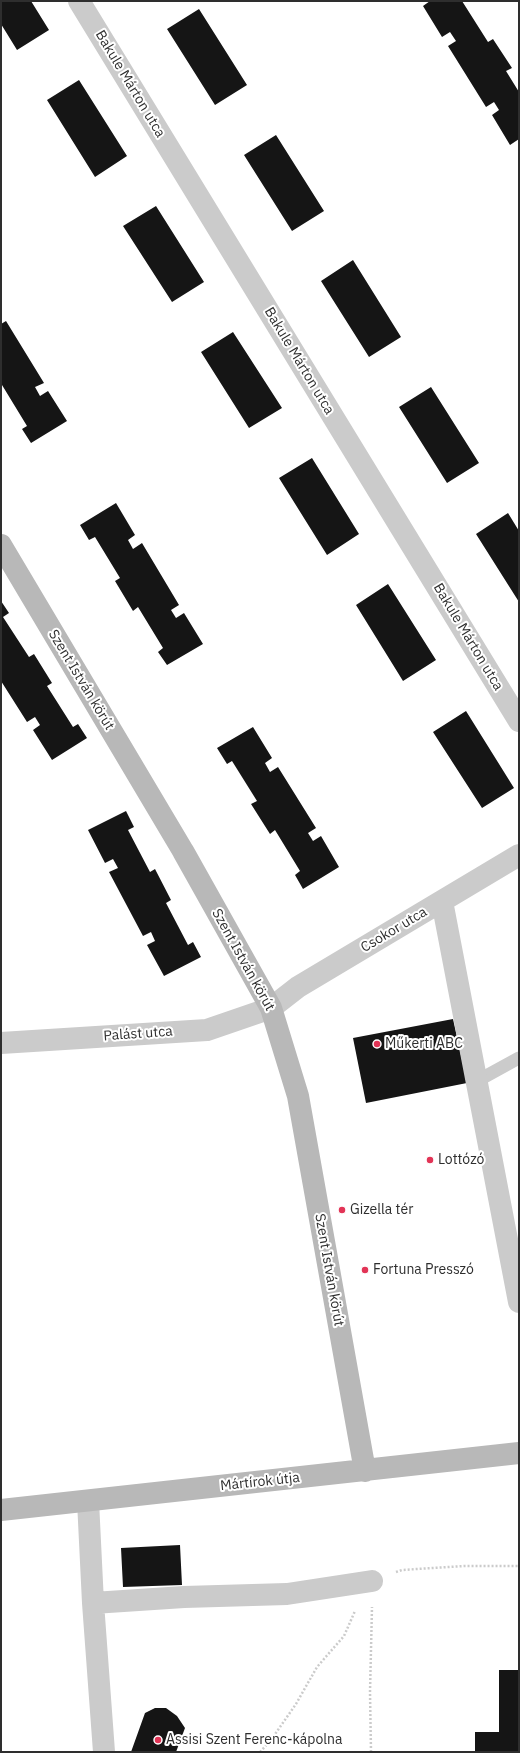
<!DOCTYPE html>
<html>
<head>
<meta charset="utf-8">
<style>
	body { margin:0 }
	#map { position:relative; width:520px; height:1753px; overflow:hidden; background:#fff; font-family:"IBM Plex Sans",sans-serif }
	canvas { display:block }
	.frame { position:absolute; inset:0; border:2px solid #2e2e2e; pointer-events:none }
</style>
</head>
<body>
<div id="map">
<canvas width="520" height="1753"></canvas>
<div class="frame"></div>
</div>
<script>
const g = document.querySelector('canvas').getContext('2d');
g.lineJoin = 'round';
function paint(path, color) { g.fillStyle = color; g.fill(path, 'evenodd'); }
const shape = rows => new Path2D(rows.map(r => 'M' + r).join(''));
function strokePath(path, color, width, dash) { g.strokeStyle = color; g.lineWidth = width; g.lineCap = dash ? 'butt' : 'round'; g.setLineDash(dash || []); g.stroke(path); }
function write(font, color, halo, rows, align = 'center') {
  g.font = font + ' "IBM Plex Sans",sans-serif'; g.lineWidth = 4; g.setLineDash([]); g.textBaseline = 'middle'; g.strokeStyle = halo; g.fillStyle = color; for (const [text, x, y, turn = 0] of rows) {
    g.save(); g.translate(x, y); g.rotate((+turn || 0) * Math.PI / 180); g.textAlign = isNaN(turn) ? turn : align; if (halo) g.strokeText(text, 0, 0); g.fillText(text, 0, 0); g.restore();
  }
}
const building = shape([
	[1,1,31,1,49,30,17,50,1,24],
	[430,1,462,1,488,42,493,39,512,68,506,71,519,92,519,139,510,145,492,115,499,110,494,102,486,107,448,46,456,41,450,32,442,37,423,6],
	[199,9,247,85,215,105,167,29],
	[79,80,127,156,95,177,47,100],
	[276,135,324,211,292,231,244,155],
	[156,206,204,282,172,302,123,226],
	[353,260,401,337,369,357,321,281],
	[6,321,44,383,35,387,40,396,48,391,67,421,31,443,22,429,27,426,2,385,1,385,1,324],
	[233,332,282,408,249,428,201,352],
	[431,387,479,463,447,483,399,407],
	[312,458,359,534,327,555,279,478],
	[116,503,135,535,128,540,133,549,142,543,179,605,171,610,176,618,184,613,203,644,167,665,158,652,163,648,138,607,133,611,115,581,120,578,95,537,89,540,80,525],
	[508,513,519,531,519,602,476,534],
	[388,584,436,660,403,681,356,605],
	[1,601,9,613,3,617,29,657,34,654,52,683,47,686,73,727,78,724,87,738,52,760,33,730,40,725,35,717,27,722,1,681],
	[466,711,514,788,482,808,433,732],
	[253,727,272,758,265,763,270,772,278,767,316,828,308,833,313,841,321,836,339,867,303,889,295,875,300,871,275,830,270,834,251,804,257,801,232,761,227,764,217,748],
	[126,811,134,827,128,830,150,872,155,869,171,900,166,903,188,945,193,942,201,957,164,976,147,945,155,941,151,932,143,936,109,872,118,868,113,859,105,863,88,830],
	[453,1019,467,1083,366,1103,353,1038],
	[180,1545,182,1585,123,1587,121,1548],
	[499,1670,519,1670,519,1752,475,1752,475,1732,499,1732],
	[155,1708,166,1708,177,1716,185,1728,176,1752,131,1752,145,1713]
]);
const path = shape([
	[396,1572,402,1570,464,1566,519,1566],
	[260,1752,271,1740,296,1704,317,1667,344,1636,355,1611],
	[371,1752,370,1692,372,1607]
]);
const lane = shape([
	[477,1081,519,1058]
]);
const street = shape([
	[79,1,519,721],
	[442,901,519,1302],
	[1,1043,207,1030,271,1008,298,987,519,855],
	[88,1501,93,1603,104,1752],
	[93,1603,184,1597,287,1594,372,1581]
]);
const secondary = shape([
	[1,545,183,851,271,1008,298,1096,365,1471],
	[1,1510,519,1453]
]);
const markers = [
	[377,1044,4,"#e23456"],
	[430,1160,4,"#e23456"],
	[342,1210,4,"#e23456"],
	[365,1270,4,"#e23456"],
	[158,1740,4,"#e23456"]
];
const streetNames = [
	["Bakule Márton utca",130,84,59],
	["Bakule Márton utca",299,361,59],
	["Bakule Márton utca",468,637,59],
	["Szent István körút",81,680,59],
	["Csokor utca",394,930,-31],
	["Szent István körút",243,960,61],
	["Palást utca",138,1034,-4],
	["Szent István körút",329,1270,80],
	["Mártírok útja",260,1482,-6]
];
const poiNames = [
	["Műkerti ABC",385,1044],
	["Lottózó",438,1160],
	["Gizella tér",350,1210],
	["Fortuna Presszó",373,1270],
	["Assisi Szent Ferenc-kápolna",166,1740]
];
paint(building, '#151515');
strokePath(path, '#cbcbcb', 2.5, [2, 2]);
strokePath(lane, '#cbcbcb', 13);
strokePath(street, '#cbcbcb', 22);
strokePath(secondary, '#b8b8b8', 22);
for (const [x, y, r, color] of markers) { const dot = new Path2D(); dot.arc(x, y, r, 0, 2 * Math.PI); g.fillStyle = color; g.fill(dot); strokePath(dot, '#fff', 1.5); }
write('14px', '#2e2e2e', '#fff', streetNames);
write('14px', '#2e2e2e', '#fff', poiNames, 'left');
</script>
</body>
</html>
